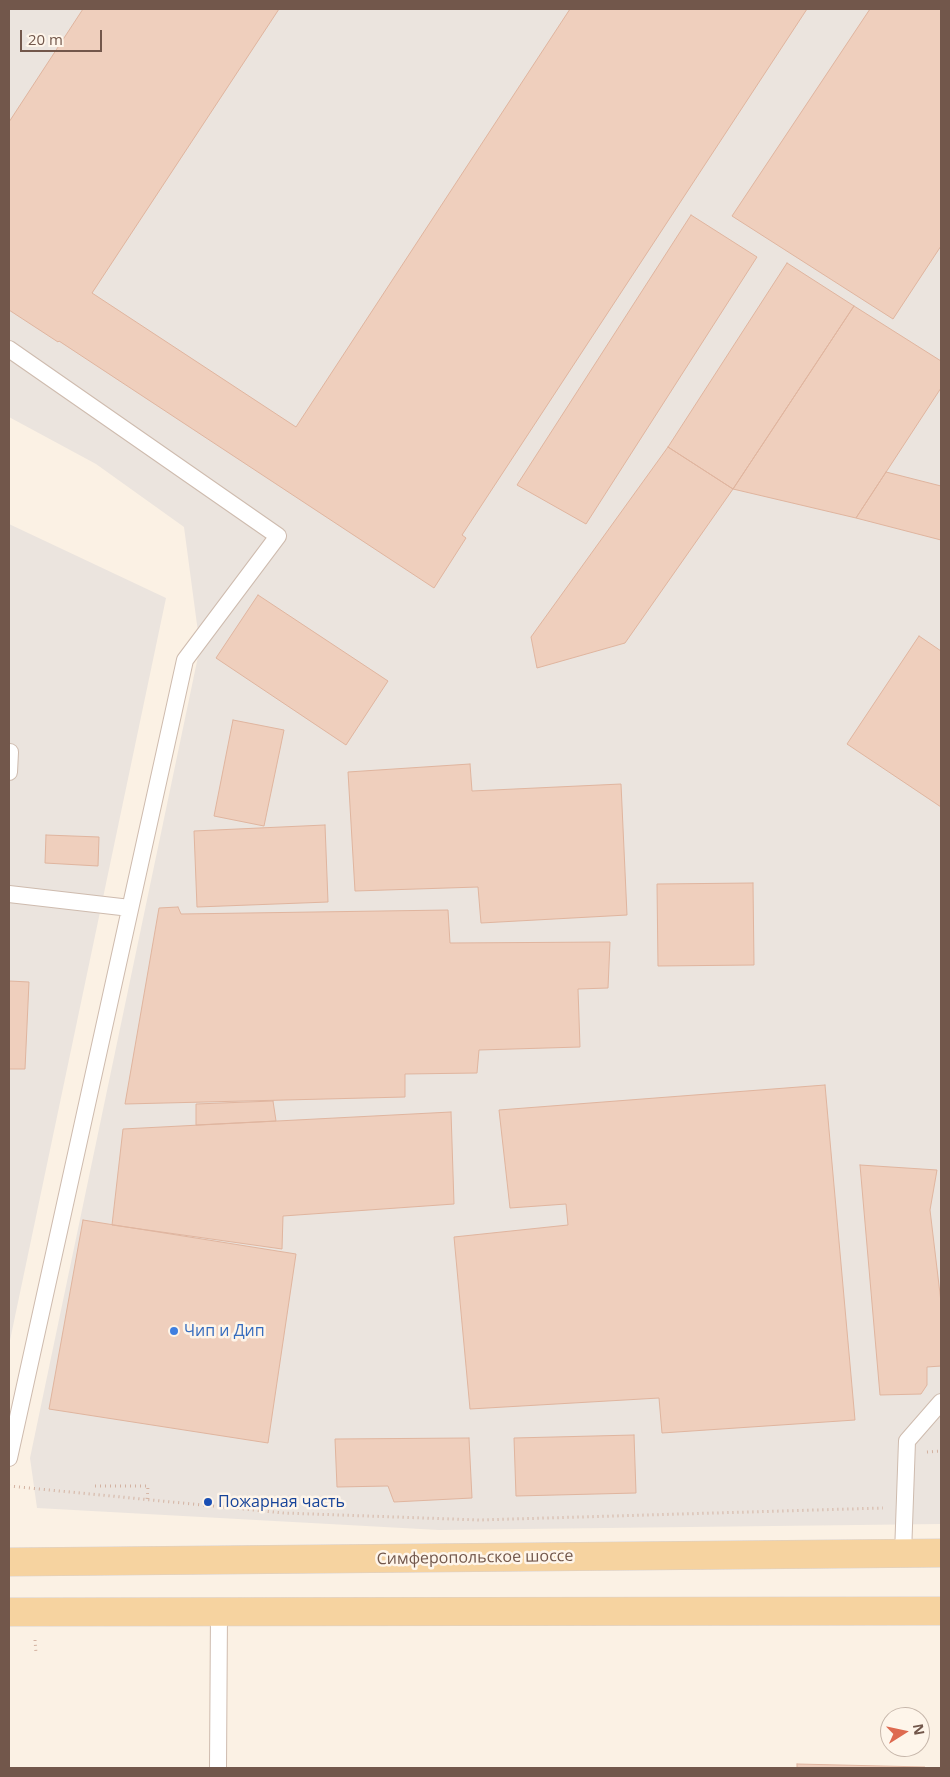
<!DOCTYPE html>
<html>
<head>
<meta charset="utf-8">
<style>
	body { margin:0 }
	#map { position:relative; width:950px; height:1777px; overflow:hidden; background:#fbf1e4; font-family:"Open Sans",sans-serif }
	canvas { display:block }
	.frame { position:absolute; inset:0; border:10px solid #72574b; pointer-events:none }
	.north { position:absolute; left:880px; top:1707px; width:50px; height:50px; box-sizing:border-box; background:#fef5ea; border:1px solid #c6b6aa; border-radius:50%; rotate:80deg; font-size:14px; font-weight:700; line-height:20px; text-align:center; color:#72574b }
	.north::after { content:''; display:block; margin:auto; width:18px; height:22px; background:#de6a50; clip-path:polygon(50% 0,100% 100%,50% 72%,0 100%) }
	.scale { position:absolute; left:20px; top:30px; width:82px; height:22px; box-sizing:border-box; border:2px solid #72574b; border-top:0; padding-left:6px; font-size:15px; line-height:18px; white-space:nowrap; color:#72574b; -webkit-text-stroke:4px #fef5ea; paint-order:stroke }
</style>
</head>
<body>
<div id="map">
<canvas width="950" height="1777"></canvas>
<div class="frame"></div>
<div class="north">N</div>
<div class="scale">20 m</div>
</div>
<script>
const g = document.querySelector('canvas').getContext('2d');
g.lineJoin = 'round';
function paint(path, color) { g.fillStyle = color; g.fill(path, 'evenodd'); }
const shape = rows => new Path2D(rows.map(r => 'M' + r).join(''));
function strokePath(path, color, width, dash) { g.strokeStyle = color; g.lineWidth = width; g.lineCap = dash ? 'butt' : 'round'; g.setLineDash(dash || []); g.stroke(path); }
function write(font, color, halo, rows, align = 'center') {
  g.font = font + ' "Open Sans",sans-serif'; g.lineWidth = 5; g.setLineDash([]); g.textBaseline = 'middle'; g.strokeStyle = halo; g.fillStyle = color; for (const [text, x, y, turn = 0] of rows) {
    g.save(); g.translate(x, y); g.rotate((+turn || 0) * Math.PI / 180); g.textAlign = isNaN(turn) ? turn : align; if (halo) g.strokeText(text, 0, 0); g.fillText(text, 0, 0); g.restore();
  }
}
const industrial = shape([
	[9,9,941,9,941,1524,439,1530,37,1508,30,1458,200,647,184,527,96,464,9,417],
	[9,524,166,598,9,1345]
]);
const building = shape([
	[83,9,279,9,92,293,296,427,570,9,807,9,462,535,466,538,434,588,59,341,58,342,9,310,9,122,83,9],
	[870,9,941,9,941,246,893,319,732,216,870,9],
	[691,215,757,257,586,524,517,485,691,215],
	[787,263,854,306,733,489,668,447,787,263],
	[854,306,941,361,941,388,856,518,733,489,854,306],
	[668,447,733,489,625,643,537,668,531,637,668,447],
	[886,472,941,486,941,540,856,518,886,472],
	[258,595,388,681,346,745,216,658,258,595],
	[919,636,941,651,941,807,847,744,919,636],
	[233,720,284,730,264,826,214,816,233,720],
	[470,764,472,791,621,784,627,915,481,923,478,887,355,891,348,772,470,764],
	[325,825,328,902,197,907,194,831,325,825],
	[46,835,99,837,98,866,45,863,46,835],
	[753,883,754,965,658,966,657,884,753,883],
	[178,907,181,914,448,910,450,943,610,942,608,988,578,989,580,1047,479,1050,477,1073,405,1074,405,1097,125,1104,159,908,178,907],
	[9,981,29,982,25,1069,9,1069,9,981],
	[825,1085,855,1420,662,1433,659,1398,470,1409,454,1237,568,1225,566,1204,510,1208,499,1110,825,1085],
	[273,1101,276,1121,196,1125,196,1104,273,1101],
	[451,1112,454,1204,283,1216,282,1249,112,1225,123,1129,451,1112],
	[860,1165,937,1170,930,1210,941,1302,941,1366,927,1367,927,1385,921,1394,880,1395,860,1165],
	[83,1220,296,1254,268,1443,49,1409,83,1220],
	[634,1435,636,1493,516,1496,514,1438,634,1435],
	[469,1438,472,1498,394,1502,388,1486,337,1487,335,1439,469,1438],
	[797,1764,925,1767,925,1768,797,1768,797,1764]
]);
const path = shape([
	[927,1452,941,1451],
	[9,1486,284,1513,479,1520,883,1508],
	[95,1486,148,1486,147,1500],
	[35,1640,36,1653]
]);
const service = shape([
	[9,349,278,536,185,660,9,1458],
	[9,752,10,752,9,772],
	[9,894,130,908],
	[903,1554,907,1441,941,1402],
	[218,1768,219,1612]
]);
const primary = shape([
	[9,1562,941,1553],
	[9,1612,941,1611]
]);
const markers = [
	[174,1331,5,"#3f7fe0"],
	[208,1502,5,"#1a4fb4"]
];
const shopNames = [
	["Чип и Дип",184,1331]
];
const transitNames = [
	["Пожарная часть",218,1502]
];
const streetNames = [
	["Симферопольское шоссе",475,1558,-1]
];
paint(industrial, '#ebe4de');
paint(building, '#efcfbd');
strokePath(building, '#e0b59f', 1);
strokePath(service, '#cebbae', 18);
strokePath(primary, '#d8d0cd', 29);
strokePath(path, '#d3b2a1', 3, [1, 4]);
strokePath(service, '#fff', 16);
strokePath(primary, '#f6d3a0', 28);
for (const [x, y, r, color] of markers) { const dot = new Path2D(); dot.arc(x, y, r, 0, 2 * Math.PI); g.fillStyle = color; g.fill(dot); strokePath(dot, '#fef5ea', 2); }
write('16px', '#366cbe', '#fef5ea', shopNames, 'left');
write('16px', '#164399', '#fef5ea', transitNames, 'left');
write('16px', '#72574b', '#fef5ea', streetNames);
</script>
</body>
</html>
